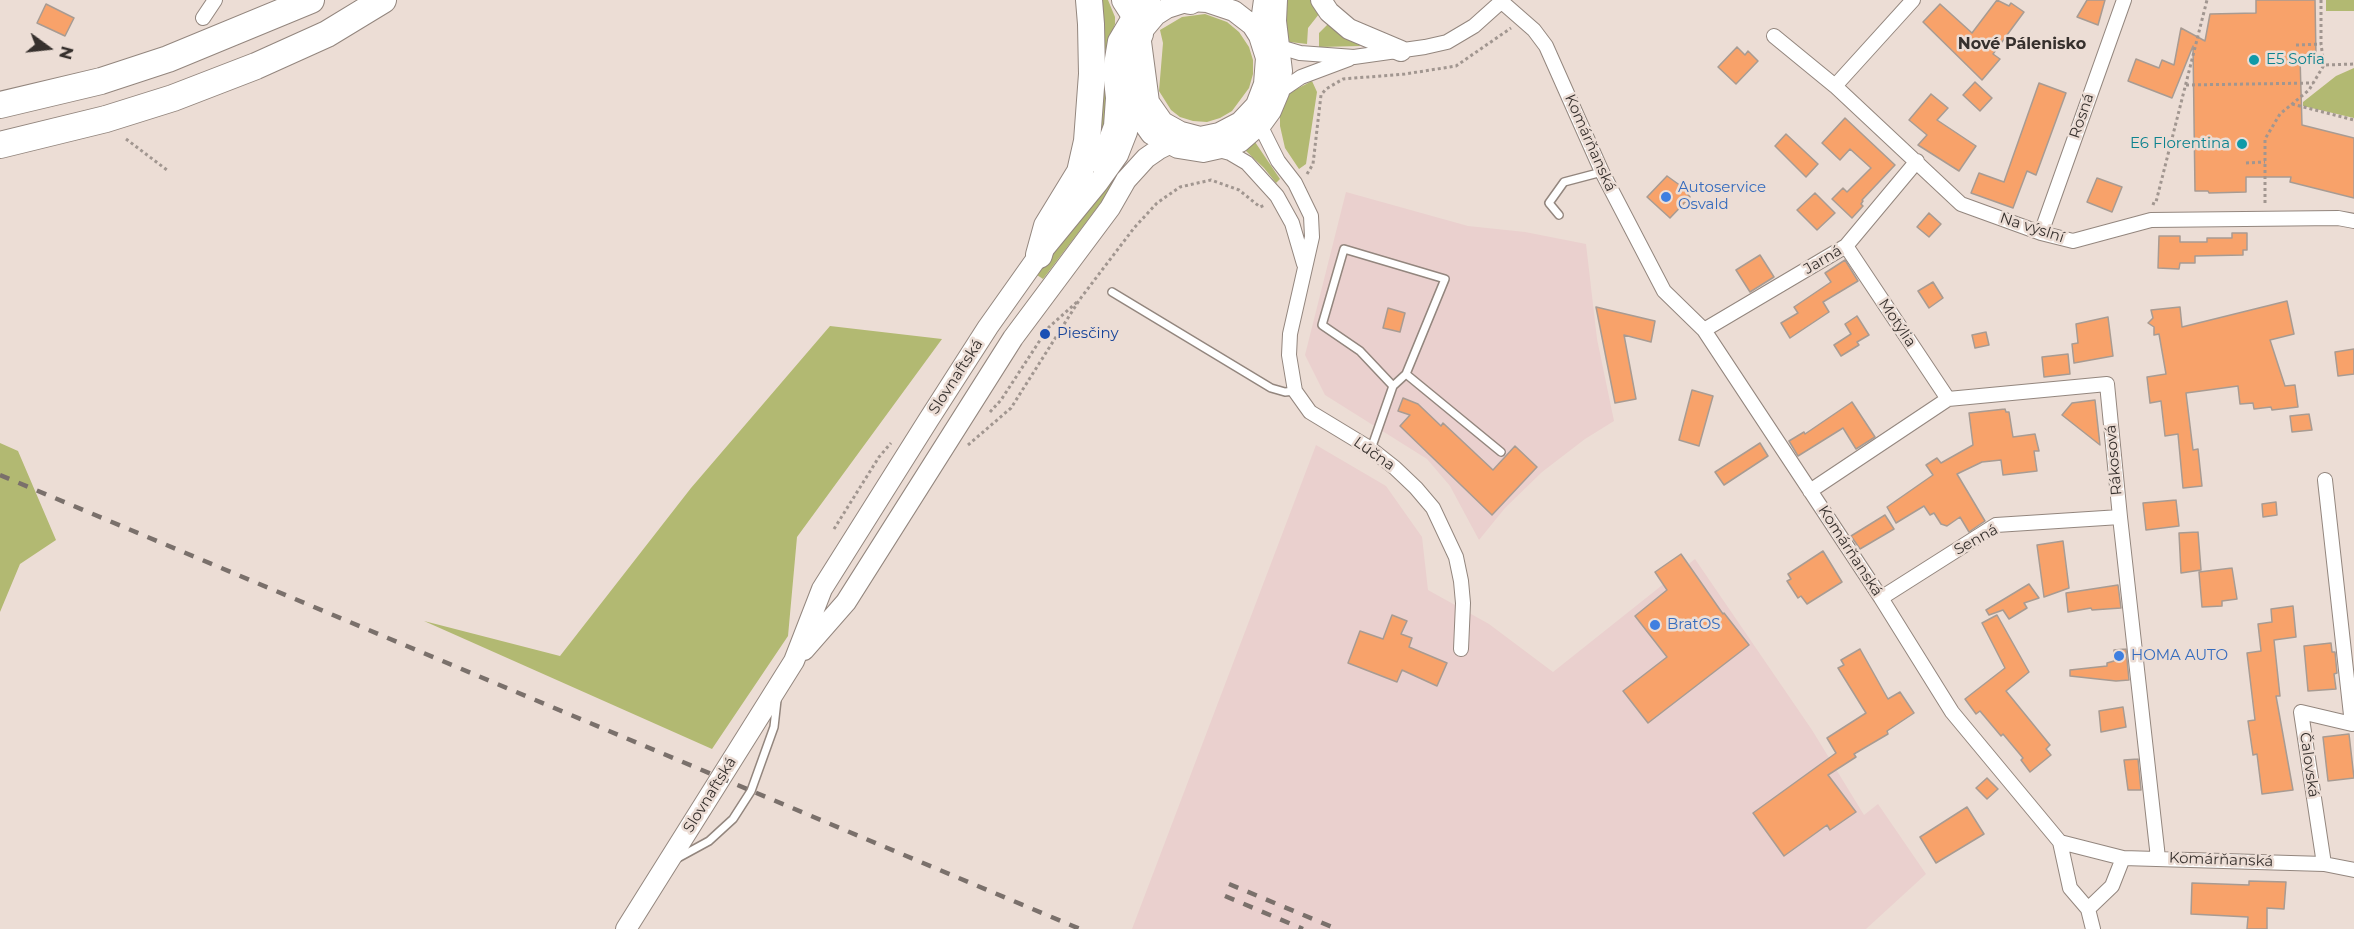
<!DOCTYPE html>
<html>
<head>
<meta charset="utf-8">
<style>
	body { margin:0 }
	#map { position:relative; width:2354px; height:929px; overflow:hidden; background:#ecddd5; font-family:Montserrat,sans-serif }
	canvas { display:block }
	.north { position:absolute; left:18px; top:18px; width:60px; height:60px; -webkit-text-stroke:4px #ecddd5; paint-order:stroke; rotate:105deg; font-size:16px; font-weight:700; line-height:24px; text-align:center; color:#36302d }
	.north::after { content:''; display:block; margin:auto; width:21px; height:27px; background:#36302d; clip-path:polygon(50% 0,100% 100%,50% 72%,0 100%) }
</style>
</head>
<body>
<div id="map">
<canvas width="2354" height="929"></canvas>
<div class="north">N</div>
</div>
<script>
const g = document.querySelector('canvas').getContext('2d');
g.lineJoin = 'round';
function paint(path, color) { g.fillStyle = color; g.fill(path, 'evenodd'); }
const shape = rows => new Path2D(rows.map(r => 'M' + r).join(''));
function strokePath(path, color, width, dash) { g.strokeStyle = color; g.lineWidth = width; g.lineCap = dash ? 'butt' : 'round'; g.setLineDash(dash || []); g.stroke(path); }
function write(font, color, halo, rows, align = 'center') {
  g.font = font + ' Montserrat,sans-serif'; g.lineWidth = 5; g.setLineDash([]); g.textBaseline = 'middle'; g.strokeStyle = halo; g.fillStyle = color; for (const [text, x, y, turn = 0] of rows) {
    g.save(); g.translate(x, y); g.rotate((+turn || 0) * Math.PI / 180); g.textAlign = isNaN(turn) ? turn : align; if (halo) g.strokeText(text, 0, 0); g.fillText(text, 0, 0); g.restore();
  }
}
const industrial = shape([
	[1346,192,1468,226,1525,232,1586,244,1597,339,1614,421,1585,439,1542,472,1505,508,1479,540,1450,486,1427,459,1325,395,1305,355],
	[1316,445,1386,486,1422,537,1428,590,1489,624,1553,672,1695,559,1812,730,1864,815,1878,804,1926,874,1866,929,1132,929]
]);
const green = shape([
	[1097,0,1108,0,1115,17,1115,24,1105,51,1104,68,1107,96,1104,129,1094,153],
	[1287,0,1313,0,1319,14,1308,28,1307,44,1290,42,1287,38,1284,21],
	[2326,0,2354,0,2354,11,2326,11],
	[1205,14,1227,22,1239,32,1249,47,1253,60,1253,74,1249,88,1232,111,1220,118,1207,122,1193,121,1180,117,1171,110,1159,91,1163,43,1160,30,1182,17],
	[1328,24,1348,39,1361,46,1319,47,1319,33],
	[2354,68,2354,118,2303,106,2303,102,2336,76],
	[1312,81,1317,92,1306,164,1299,169,1285,148,1280,126,1280,114,1283,102,1291,92],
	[1255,142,1280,179,1276,183,1264,168,1246,151,1247,146],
	[1109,178,1115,184,1043,279,1037,275],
	[830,326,942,339,797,537,788,636,712,749,424,621,560,656,691,488],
	[0,443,18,451,56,540,20,564,0,612]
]);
const building = shape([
	[1997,0,2009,6,2011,3,2024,12,1993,54,2000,59,1982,80,1923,22,1940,4,1972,33,1997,0],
	[2087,0,2105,0,2098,25,2077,17,2087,0],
	[2256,0,2315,0,2316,57,2300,57,2302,125,2354,138,2354,198,2290,182,2291,177,2246,177,2246,192,2209,193,2208,191,2195,191,2193,46,2172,98,2128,81,2136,59,2159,68,2162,60,2174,65,2181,28,2205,41,2210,14,2256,13,2256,0],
	[46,4,74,18,65,36,37,23,46,4],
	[1737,47,1745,55,1748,51,1758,61,1736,84,1718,67,1737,47],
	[1975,82,1992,98,1980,111,1963,95,1975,82],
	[2039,83,2066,93,2036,175,2027,171,2013,208,1971,193,1979,173,2004,182,2039,83],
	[1931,94,1948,108,1937,120,1976,146,1959,171,1918,145,1927,135,1909,120,1931,94],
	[1845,118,1895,165,1862,200,1863,201,1861,204,1863,206,1852,218,1832,199,1843,188,1847,192,1871,168,1850,149,1840,160,1822,143,1845,118],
	[1786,134,1818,164,1806,177,1775,146,1786,134],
	[1667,176,1681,186,1690,197,1670,218,1647,197,1667,176],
	[2097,178,2122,187,2112,212,2087,202,2097,178],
	[1815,193,1835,213,1817,230,1797,210,1815,193],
	[1929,213,1941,224,1929,237,1917,227,1929,213],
	[2232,233,2247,233,2247,250,2243,250,2243,255,2195,256,2195,263,2180,263,2179,269,2158,268,2159,236,2180,236,2180,242,2207,242,2207,238,2232,238,2232,233],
	[1760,255,1774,277,1750,292,1736,270,1760,255],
	[1845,260,1858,281,1823,302,1829,312,1790,338,1781,323,1798,313,1794,307,1831,282,1825,273,1845,260],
	[1933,282,1943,298,1929,308,1918,291,1933,282],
	[2287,301,2294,334,2270,340,2285,386,2295,385,2298,407,2272,410,2271,407,2254,409,2253,403,2240,404,2238,386,2186,393,2193,450,2198,449,2202,486,2183,488,2178,434,2165,436,2161,401,2150,403,2147,377,2166,374,2159,334,2154,335,2154,327,2148,323,2153,318,2151,310,2180,307,2182,327,2287,301],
	[1596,307,1655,321,1651,342,1624,335,1636,399,1615,403,1596,307],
	[1388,308,1405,313,1400,332,1383,328,1388,308],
	[1857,316,1869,335,1857,342,1859,345,1841,356,1834,345,1851,334,1845,324,1857,316],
	[2108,317,2113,356,2074,363,2072,344,2078,343,2076,324,2108,317],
	[1986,332,1989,345,1975,348,1972,335,1986,332],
	[2354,349,2354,374,2338,376,2335,352,2354,349],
	[2068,354,2070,374,2044,377,2042,357,2068,354],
	[1692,390,1713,396,1699,446,1679,440,1692,390],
	[1403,398,1418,404,1441,426,1443,423,1493,470,1515,446,1537,467,1492,515,1400,426,1410,415,1398,411,1403,398],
	[2095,400,2100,445,2062,415,2072,403,2095,400],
	[1852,402,1875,437,1856,449,1843,428,1798,456,1789,441,1804,432,1805,434,1852,402],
	[2005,409,2006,412,2009,412,2013,437,2035,434,2039,451,2034,451,2037,471,2003,475,2001,460,1982,462,1957,474,1985,521,1969,532,1960,517,1947,526,1941,524,1934,513,1930,515,1924,506,1896,523,1887,507,1933,475,1926,465,1937,458,1941,463,1973,445,1969,413,2005,409],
	[2309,414,2312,430,2292,432,2290,416,2309,414],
	[1760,443,1768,456,1724,485,1715,472,1760,443],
	[2176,500,2179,526,2146,530,2143,503,2176,500],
	[2276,502,2277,515,2263,517,2262,504,2276,502],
	[1885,515,1894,529,1860,549,1851,536,1885,515],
	[2198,532,2201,570,2181,573,2179,533,2198,532],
	[2063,541,2069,588,2044,597,2037,545,2063,541],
	[1823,551,1842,582,1807,604,1801,596,1798,598,1787,581,1791,579,1788,574,1823,551],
	[1681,554,1723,614,1724,613,1749,645,1648,723,1623,691,1667,657,1635,616,1667,590,1655,572,1681,554],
	[2232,568,2237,599,2222,601,2222,606,2202,607,2199,572,2232,568],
	[2029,584,2039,598,2024,603,2027,608,2009,619,2003,610,1989,615,1986,610,2029,584],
	[2118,585,2121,608,2092,610,2091,608,2068,612,2066,593,2118,585],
	[2293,606,2296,637,2274,640,2280,696,2276,696,2293,790,2262,794,2257,754,2253,755,2248,721,2255,720,2247,653,2261,651,2258,624,2272,622,2271,609,2293,606],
	[1392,615,1407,621,1401,634,1412,638,1409,647,1447,663,1437,686,1402,670,1397,682,1348,663,1360,631,1383,639,1392,615],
	[1997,615,2029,672,2006,691,2050,745,2046,749,2051,755,2030,772,2021,760,2023,758,2003,734,2001,736,1980,711,1976,714,1965,699,2005,668,1982,623,1997,615],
	[2331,643,2332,652,2335,652,2337,673,2334,674,2336,689,2308,691,2304,646,2331,643],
	[1860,649,1888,699,1900,692,1914,713,1887,731,1888,734,1854,754,1856,757,1828,775,1856,812,1830,830,1827,825,1784,856,1753,813,1836,753,1827,738,1866,713,1838,668,1844,665,1841,660,1860,649],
	[2126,649,2129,680,2116,681,2070,676,2070,670,2107,666,2107,663,2114,661,2114,650,2126,649],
	[2123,707,2126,727,2101,732,2099,711,2123,707],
	[2349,734,2354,778,2328,781,2323,737,2349,734],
	[2138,759,2141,790,2128,790,2124,760,2138,759],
	[1987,778,1998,789,1987,799,1976,788,1987,778],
	[1967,807,1984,834,1936,863,1920,837,1967,807],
	[2249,881,2286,882,2284,909,2267,908,2267,929,2247,929,2248,917,2191,914,2192,883,2249,885,2249,881]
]);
const path = shape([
	[2321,0,2321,44,2324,65],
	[2296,45,2321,44],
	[2186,85,2313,83],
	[2292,104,2354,120],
	[126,139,167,170],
	[2246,163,2265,162],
	[1307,174,1313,164,1321,95,1326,89,1343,79,1405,74,1456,66,1511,28],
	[2265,203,2265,139,2280,114,2309,90,2324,65,2354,64],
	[2153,205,2154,202,2156,202,2207,0],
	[990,412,1001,400,1048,328,1077,302],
	[968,445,1011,408,1080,299,1134,228,1157,203,1180,187,1211,180,1239,190,1260,207,1265,205],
	[834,529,879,457,891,443]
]);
const service = shape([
	[1559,215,1549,203,1564,182,1602,172],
	[1112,292,1271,388,1285,392,1295,391],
	[1393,386,1406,374,1501,452],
	[1371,449,1393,386,1360,351,1322,325,1344,249,1445,279,1406,374],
	[676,859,709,841,733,819,751,791,774,727,777,700]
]);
const minor = shape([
	[1502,2,1534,30,1546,46,1602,172,1664,291,1704,330,1881,598,1952,712,2060,842,2123,858,2324,864,2354,870],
	[203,18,215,0],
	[1774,36,1835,86,1961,204,2041,233,2073,241,2151,220,2338,218,2354,221],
	[1273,45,1300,53,1354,57,1425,47,1447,42,1474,26,1503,0],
	[1835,86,1913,0],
	[1279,92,1301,77,1349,59],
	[1260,125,1278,161,1295,183,1311,216,1312,237,1290,334,1289,355,1295,391,1310,412,1371,449,1395,468,1416,488,1433,508,1456,557,1461,581,1463,603,1461,649],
	[1219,150,1230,153,1247,163,1277,196,1292,223,1304,264],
	[2041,233,2124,0],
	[1846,246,1948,399],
	[1704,330,1846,246,1917,161],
	[1810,491,1948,399,2107,384,2120,517,2158,858],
	[1881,598,1996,525,2120,517],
	[2060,842,2070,888,2088,909,2093,929],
	[2324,864,2301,712,2352,724,2325,480],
	[2088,909,2112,886,2123,858]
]);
const secondary = shape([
	[1192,0,1167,8,1156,15,1140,34,1131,55,1128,75,1129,91,1136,113,1151,134,1178,148,1203,152,1230,146,1240,142,1263,122,1271,111,1279,92,1282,71,1276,21,1277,0],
	[1321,0,1329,12,1349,29,1401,51],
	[1140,34,1149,102,1163,122,1181,132,1200,137,1219,133,1240,122,1256,105,1264,84,1266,58,1259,36,1252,25,1234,11,1207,2,1190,1],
	[1259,36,1264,0],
	[1100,164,1114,126,1116,98,1113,71,1118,41,1134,14,1150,0],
	[804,650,846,602,1013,338,1110,208,1126,180,1146,158,1159,149,1177,140,1193,136],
	[626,929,794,661,822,589,929,419,988,327,1039,255,1098,183,1118,155,1127,132,1131,104]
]);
const motorway = shape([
	[1125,0,1134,14,1140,34],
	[1186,0,1190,1],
	[0,105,101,81,168,59,311,0],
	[0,145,106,119,173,98,256,66,327,34,383,0],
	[1039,255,1047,226,1080,172,1087,141,1092,74,1091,24,1089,0]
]);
const rail = shape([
	[0,475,1080,929],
	[1229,884,1337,929],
	[1225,896,1303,929]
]);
const markers = [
	[2254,60,6,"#0f9aa8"],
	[2242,144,6,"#0f9aa8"],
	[1666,197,6,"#3f7fe0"],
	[1045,334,6,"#1a4fb4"],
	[1655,625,6,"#3f7fe0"],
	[2119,656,6,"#3f7fe0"]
];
const cultureNames = [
	["E5 Sofia",2266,60],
	["E6 Florentina",2230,144,"right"]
];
const streetNames = [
	["Rosná",2082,116,-71],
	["Komárňanská",1590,143,66],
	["Na výslní",2032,228,18],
	["Jarná",1823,260,-31],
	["Motýlia",1897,323,56],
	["Slovnaftská",956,377,-57],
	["Lúčna",1374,454,35],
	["Rákosová",2114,460,-95],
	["Senná",1976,540,-29],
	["Komárňanská",1850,551,57],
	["Čalovská",2309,765,82],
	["Slovnaftská",710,795,-58],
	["Komárňanská",2221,860,2]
];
const shopNames = [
	["Autoservice",1678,188],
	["Osvald",1678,205],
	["BratOS",1667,625],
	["HOMA AUTO",2131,656]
];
const transitNames = [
	["Piesčiny",1057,334]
];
const neighbourhoodNames = [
	["Nové Pálenisko",2022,44]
];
paint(industrial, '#ead0ce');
paint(green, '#b2b972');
paint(building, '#f8a26a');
strokePath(building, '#a89b92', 1.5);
strokePath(service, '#93867e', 10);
strokePath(minor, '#93867e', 16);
strokePath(secondary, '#93867e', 22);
strokePath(motorway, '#93867e', 28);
strokePath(path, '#a19690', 3, [3, 3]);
strokePath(service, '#fff', 7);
strokePath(minor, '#fff', 14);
strokePath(secondary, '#fff', 20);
strokePath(motorway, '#fff', 26);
strokePath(rail, '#7a706b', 4.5, [10, 10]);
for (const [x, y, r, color] of markers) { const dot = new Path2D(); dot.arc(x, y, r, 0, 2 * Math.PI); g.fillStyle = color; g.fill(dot); strokePath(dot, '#ecddd5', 2); }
write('15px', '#0d838f', '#ecddd5', cultureNames, 'left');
write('15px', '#36302d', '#ecddd5', streetNames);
write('15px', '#366cbe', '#ecddd5', shopNames, 'left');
write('15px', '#164399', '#ecddd5', transitNames, 'left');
write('bold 16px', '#36302d', '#ecddd5', neighbourhoodNames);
</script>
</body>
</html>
